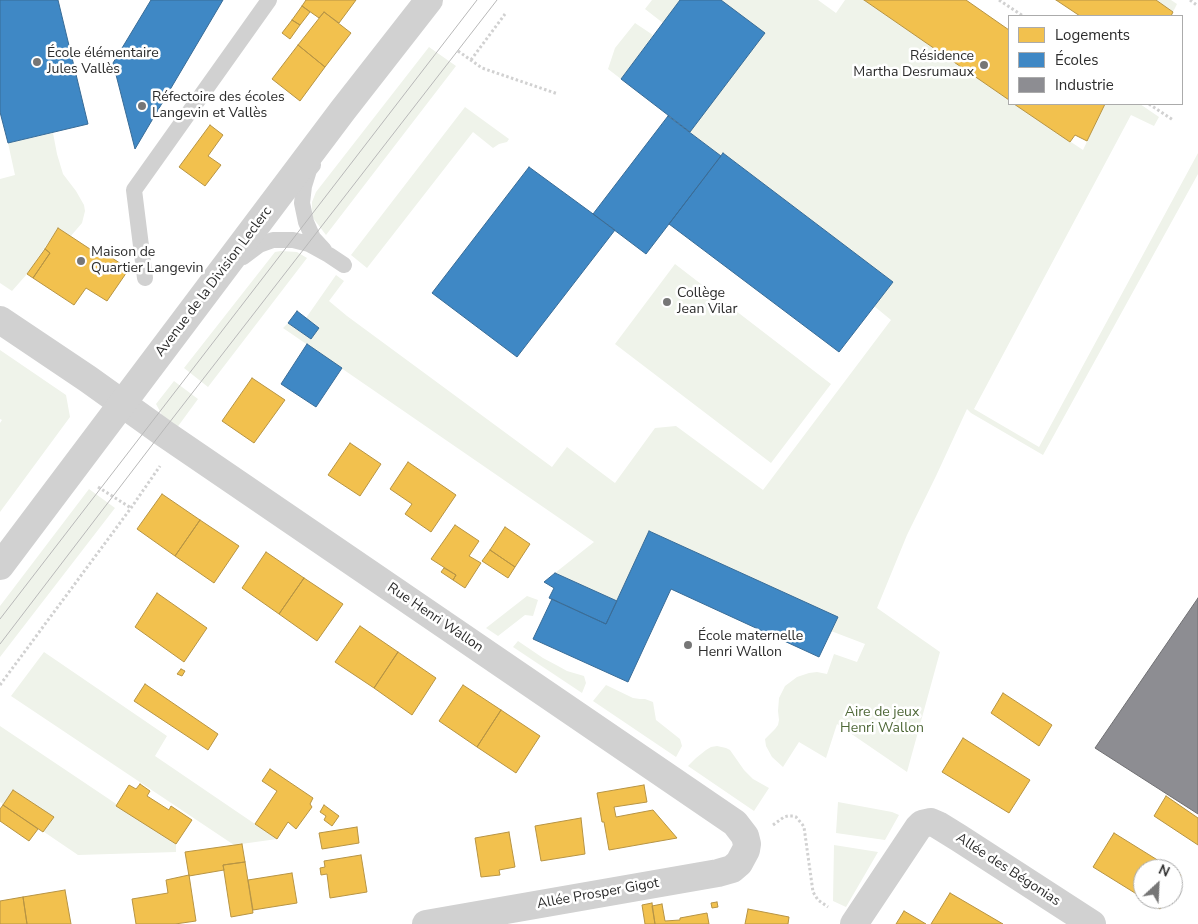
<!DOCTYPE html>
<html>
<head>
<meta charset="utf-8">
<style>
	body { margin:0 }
	#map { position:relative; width:1198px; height:924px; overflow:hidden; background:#fff; font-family:"Nunito Sans",sans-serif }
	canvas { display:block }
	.legend { position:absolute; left:1008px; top:15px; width:175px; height:90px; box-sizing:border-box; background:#fff; border:1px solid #ababab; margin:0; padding:6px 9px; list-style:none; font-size:15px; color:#2c2c2c }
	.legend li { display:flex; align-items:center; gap:10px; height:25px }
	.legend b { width:25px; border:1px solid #ababab }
	.north { position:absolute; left:1133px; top:859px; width:50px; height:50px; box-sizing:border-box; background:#fff; border:1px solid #ababab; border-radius:50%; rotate:25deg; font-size:14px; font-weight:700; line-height:20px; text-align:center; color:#2c2c2c }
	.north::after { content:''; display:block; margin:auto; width:18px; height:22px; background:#767676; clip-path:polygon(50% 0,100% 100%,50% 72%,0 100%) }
</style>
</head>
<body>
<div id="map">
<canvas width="1198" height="924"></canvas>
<ul class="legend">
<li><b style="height:14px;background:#f2c14e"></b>Logements</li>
<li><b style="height:14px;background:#3f88c5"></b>Écoles</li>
<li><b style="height:14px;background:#8d8d92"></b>Industrie</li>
</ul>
<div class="north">N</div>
</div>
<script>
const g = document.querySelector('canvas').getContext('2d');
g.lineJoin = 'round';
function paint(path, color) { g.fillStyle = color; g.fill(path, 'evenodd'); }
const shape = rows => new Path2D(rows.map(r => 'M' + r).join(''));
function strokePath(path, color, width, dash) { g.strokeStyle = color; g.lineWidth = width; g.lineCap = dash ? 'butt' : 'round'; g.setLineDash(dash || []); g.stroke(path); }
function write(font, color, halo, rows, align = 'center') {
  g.font = font + ' "Nunito Sans",sans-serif'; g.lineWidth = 5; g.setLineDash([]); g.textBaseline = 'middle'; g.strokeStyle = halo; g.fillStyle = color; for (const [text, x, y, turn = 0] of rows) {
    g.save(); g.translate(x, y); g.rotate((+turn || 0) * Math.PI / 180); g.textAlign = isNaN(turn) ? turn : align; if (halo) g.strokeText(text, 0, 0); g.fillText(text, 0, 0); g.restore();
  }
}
const green = shape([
	[652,0,680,0,663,23,645,9],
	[721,0,818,0,836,13,845,0,864,0,1009,100,1009,104,1014,104,1083,150,1105,104,1140,104,1159,117,1154,126,1131,115,974,409,1039,447,1198,153,1198,174,1043,455,971,413,967,409,936,476,907,535,877,608,940,652,907,772,837,724,826,758,799,742,783,767,772,757,766,746,765,739,775,729,778,725,779,720,778,711,779,698,785,686,797,677,809,673,817,672,827,674,834,654,857,662,865,644,831,631,837,617,649,531,617,601,555,573,594,542,283,328,288,323,311,339,319,327,306,318,336,275,344,281,329,301,347,316,552,467,567,447,615,483,655,428,676,426,763,490,891,320,874,306,893,282,723,153,721,156,690,132],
	[1156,0,1171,0,1177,4,1173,12],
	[635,23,653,35,621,79,608,69,615,48],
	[429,47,456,66,326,235,313,218,312,209,312,202,316,192],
	[465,107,509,139,507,142,499,144,493,148,473,132,367,268,351,255],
	[53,133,57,154,63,174,76,191,84,205,85,211,82,223,70,237,58,228,27,274,12,291,0,283,0,179,15,175,8,143],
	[281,251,297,252,307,258,208,387,184,368,275,252],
	[675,264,831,384,771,463,615,344],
	[0,350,66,395,70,417,0,512,0,423,2,420,0,419],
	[174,381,198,399,176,429,163,417,156,404],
	[89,489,115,508,0,657,0,606],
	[527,596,538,600,533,616,525,615,498,636,486,628],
	[518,641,543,658,558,666,567,671,584,676,586,683,582,693,513,647],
	[44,652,167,736,155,756,277,839,234,845,11,696],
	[606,685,633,698,640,699,645,699,653,702,656,720,680,739,682,746,676,757,593,701],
	[0,726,176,844,176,852,78,855,0,802],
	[717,746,726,748,730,750,744,770,753,779,769,788,754,811,688,766,696,758,706,750,711,747],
	[838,802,892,812,899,815,885,840,836,833],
	[834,845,878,852,846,907,833,901]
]);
const homes = shape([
	[306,0,356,0,339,23,324,12,319,18,302,6,306,0],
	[864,0,966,0,1009,30,1009,100,864,0],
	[1056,0,1156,0,1173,12,1171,16,1080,16,1056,0],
	[302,6,310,12,300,25,292,20,302,6],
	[324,12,351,33,325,67,298,45,324,12],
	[292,20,300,25,290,39,282,33,292,20],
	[298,45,325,67,300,101,272,79,298,45],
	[1014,104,1105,104,1087,141,1075,135,1070,142,1014,104],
	[210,125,223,135,208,156,221,165,205,186,179,167,210,125],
	[58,228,93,251,95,247,129,269,107,301,86,288,74,305,33,278,50,253,45,249,58,228],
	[45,249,50,253,33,278,27,274,45,249],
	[252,378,285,400,254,443,222,421,252,378],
	[350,443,381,464,360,496,328,475,350,443],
	[408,462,456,495,431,532,405,514,412,504,390,489,408,462],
	[162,494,200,520,175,556,137,529,162,494],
	[200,520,239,546,214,583,175,556,200,520],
	[455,525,479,541,469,556,481,563,465,588,453,580,456,575,431,559,455,525],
	[505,527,530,544,515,567,490,550,505,527],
	[490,550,515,567,508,578,482,561,490,550],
	[266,552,304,578,279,614,242,588,266,552],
	[444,568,456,575,453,580,441,572,444,568],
	[304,578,343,604,317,641,279,614,304,578],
	[157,593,207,628,184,662,135,627,157,593],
	[360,626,398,652,374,688,335,662,360,626],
	[398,652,436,678,412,715,374,688,398,652],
	[181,669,185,671,182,676,177,674,181,669],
	[145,684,218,734,208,750,134,701,145,684],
	[463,685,501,710,477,747,439,721,463,685],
	[1003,693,1052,725,1039,746,991,713,1003,693],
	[501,710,540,736,516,773,477,747,501,710],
	[963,738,1030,780,1009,813,942,772,963,738],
	[270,769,313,798,310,804,312,807,296,829,288,822,277,839,255,824,277,791,262,781,270,769],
	[140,784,150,791,147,796,169,810,171,806,192,820,176,844,116,806,129,785,136,789,140,784],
	[644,785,647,802,614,807,616,817,653,810,677,838,609,850,604,822,602,822,597,793,644,785],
	[13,790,54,817,43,832,3,805,13,790],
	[1166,796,1198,818,1198,845,1154,816,1166,796],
	[3,805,38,829,29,841,0,821,0,809,3,805],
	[324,805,339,816,332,826,324,820,326,816,320,812,324,805],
	[581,818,585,854,541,861,535,826,581,818],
	[357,827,359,843,322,849,319,833,357,827],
	[509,832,515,867,499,870,500,875,481,877,475,838,509,832],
	[1114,833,1172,869,1143,869,1143,898,1093,867,1114,833],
	[242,844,245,862,223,865,224,870,189,876,185,852,242,844],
	[361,855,367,892,330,898,327,874,321,875,320,868,325,867,324,861,361,855],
	[245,862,253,913,231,917,223,865,245,862],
	[1173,870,1181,875,1173,887,1173,870],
	[292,873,297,903,253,910,248,880,292,873],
	[189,875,196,921,175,924,136,924,132,899,168,893,166,880,189,875],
	[65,890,71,924,27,924,23,897,65,890],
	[950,893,1003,924,931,924,950,893],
	[23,897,27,924,0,924,0,901,23,897],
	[1144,899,1166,899,1160,909,1144,899],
	[717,902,718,907,712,908,711,903,717,902],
	[652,903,655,924,645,924,642,905,652,903],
	[662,904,665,921,680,920,680,918,707,913,709,924,655,924,652,906,662,904],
	[748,909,789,917,788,924,745,924,748,909],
	[904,911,926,924,896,924,904,911]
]);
const schools = shape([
	[0,0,58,0,88,124,8,143,0,112,0,0],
	[151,0,223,0,135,149,113,63,151,0],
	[680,0,721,0,765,33,690,132,621,79,680,0],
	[668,116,721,156,646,254,593,214,668,116],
	[723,153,893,282,839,352,669,224,723,153],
	[529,167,615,230,517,357,432,293,529,167],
	[297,311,319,328,311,339,288,323,297,311],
	[307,344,342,368,316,407,281,384,307,344],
	[649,531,838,617,819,657,671,589,628,682,533,639,552,599,606,624,649,531],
	[555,573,617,601,606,624,549,598,554,588,544,582,555,573]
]);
const industry = shape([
	[1198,598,1198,814,1095,748,1198,598]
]);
const path = shape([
	[999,0,1023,16],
	[1190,0,1198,6],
	[458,51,482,68,558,94],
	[471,60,505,14],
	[1149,104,1173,120],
	[98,487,131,508],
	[0,685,131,508,160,466],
	[773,825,784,817,788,816,793,816,796,817,802,824,804,827,813,892,818,900,828,907]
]);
const service = shape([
	[313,165,309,170,304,186,302,203,306,222,313,238,324,250],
	[243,257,259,245,273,240,293,240,309,244,329,255,344,265],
	[145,278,134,190,269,0]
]);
const minor = shape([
	[0,320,88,379,162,432,735,823,745,836,747,844,746,850,739,863,732,869,718,873,426,924],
	[854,924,918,828,922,824,931,822,938,825,959,838,1092,924]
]);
const tertiary = shape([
	[0,566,343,110,429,0]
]);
const tram = shape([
	[0,619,477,0],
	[0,644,162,432,497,0]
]);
const markers = [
	[37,62,5,"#767676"],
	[984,65,5,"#767676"],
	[142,106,5,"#767676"],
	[81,261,5,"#767676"],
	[667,302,5,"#767676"],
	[688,645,5,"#767676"]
];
const poiNames = [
	["École élémentaire",47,54],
	["Jules Vallès",47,70],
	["Résidence",974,57,"right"],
	["Martha Desrumaux",974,73,"right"],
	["Réfectoire des écoles",152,98],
	["Langevin et Vallès",152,114],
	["Maison de",91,253],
	["Quartier Langevin",91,269],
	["Collège",677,294],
	["Jean Vilar",677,310],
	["École maternelle",698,637],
	["Henri Wallon",698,653]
];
const streetNames = [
	["Avenue de la Division Leclerc",214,282,-53],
	["Rue Henri Wallon",435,618,34],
	["Allée des Bégonias",1008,870,33],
	["Allée Prosper Gigot",598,894,-10]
];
const parkNames = [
	["Aire de jeux",882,713],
	["Henri Wallon",882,729]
];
paint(green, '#eff3ea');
paint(homes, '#f2c14e');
strokePath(homes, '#b79444', 1);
paint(schools, '#3f88c5');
strokePath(schools, '#396c97', 1);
paint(industry, '#8d8d92');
strokePath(industry, '#707073', 1);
strokePath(path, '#d1d1d1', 3, [2.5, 2.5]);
strokePath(service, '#d1d1d1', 16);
strokePath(minor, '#d1d1d1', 28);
strokePath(tertiary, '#d1d1d1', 28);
strokePath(tram, '#b8b8b8', 1);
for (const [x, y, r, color] of markers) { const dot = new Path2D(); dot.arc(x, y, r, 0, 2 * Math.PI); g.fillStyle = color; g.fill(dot); strokePath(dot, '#fff', 2); }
write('14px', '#2c2c2c', '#fff', poiNames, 'left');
write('14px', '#2c2c2c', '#fff', streetNames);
write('14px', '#4f6838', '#fff', parkNames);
</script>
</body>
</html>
